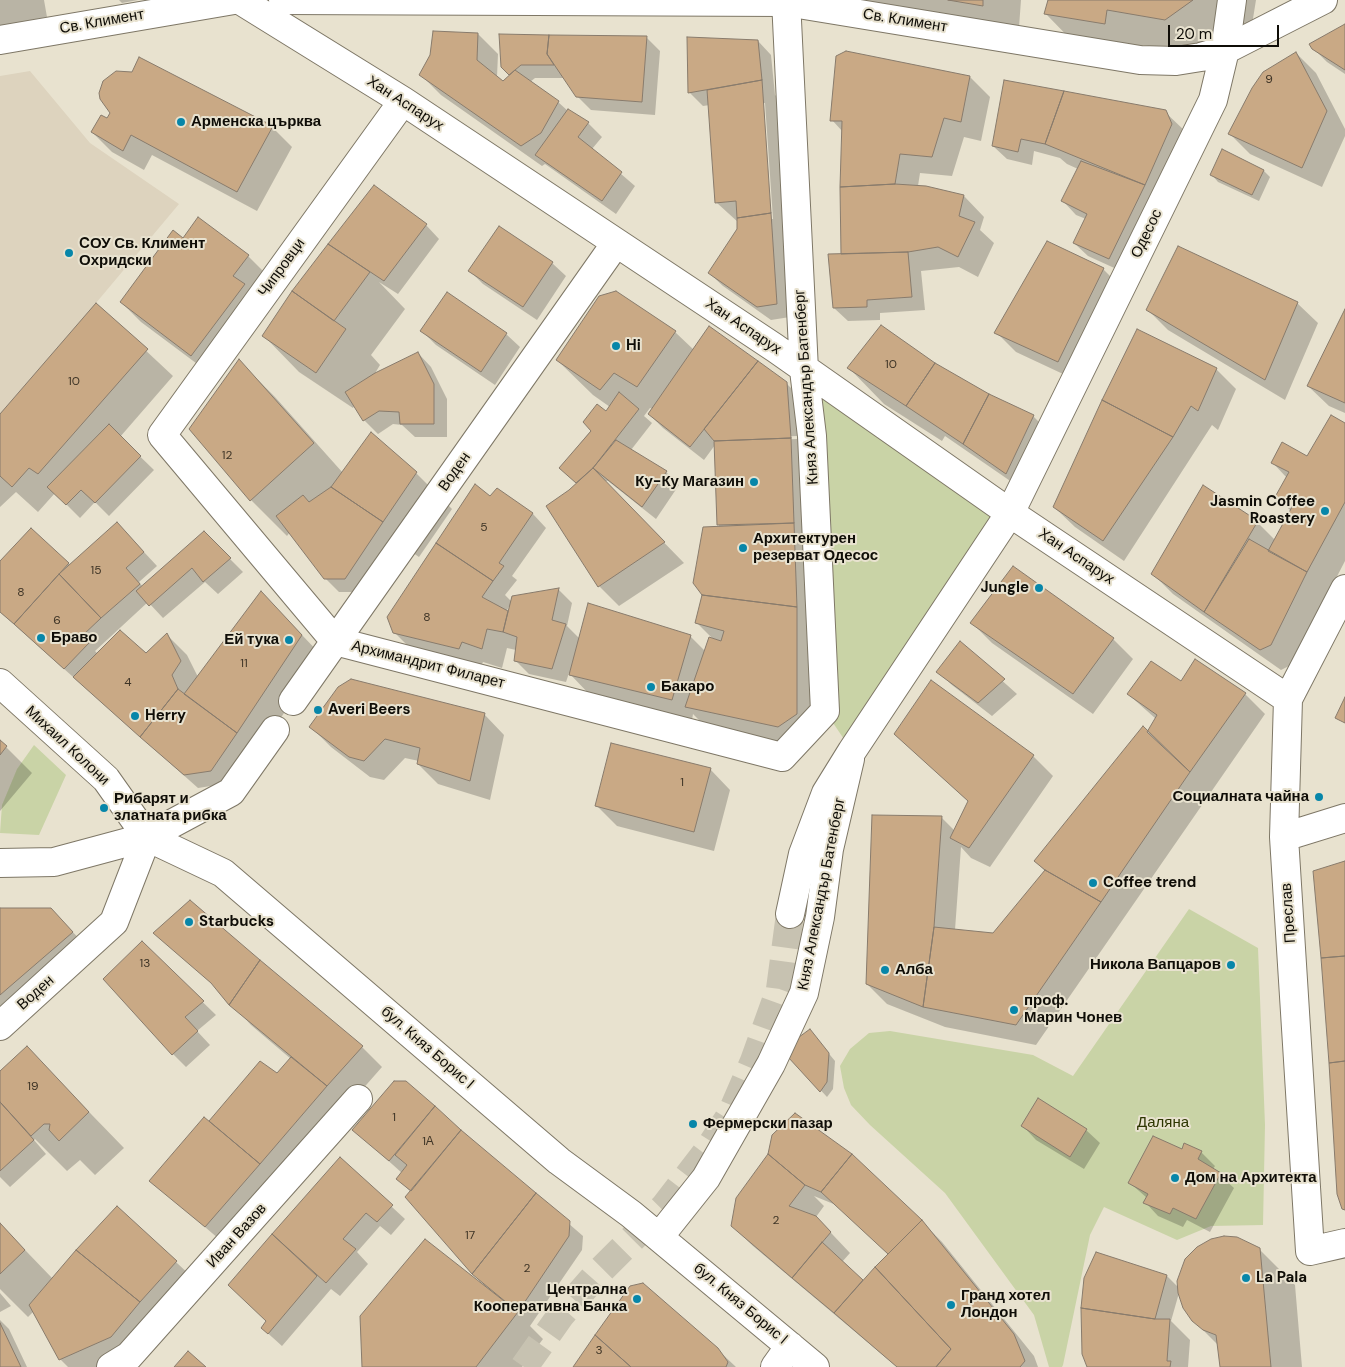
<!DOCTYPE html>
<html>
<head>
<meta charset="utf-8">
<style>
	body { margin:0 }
	#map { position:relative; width:1345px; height:1367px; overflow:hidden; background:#e8e2cf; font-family:"DM Sans",sans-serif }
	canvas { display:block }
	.scale { position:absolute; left:1168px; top:25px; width:111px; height:22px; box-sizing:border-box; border:2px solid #0f0d07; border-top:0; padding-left:6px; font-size:15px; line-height:18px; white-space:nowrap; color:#0f0d07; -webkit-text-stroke:4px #e8e2cf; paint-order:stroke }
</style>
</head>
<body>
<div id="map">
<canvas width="1345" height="1367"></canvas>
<div class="scale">20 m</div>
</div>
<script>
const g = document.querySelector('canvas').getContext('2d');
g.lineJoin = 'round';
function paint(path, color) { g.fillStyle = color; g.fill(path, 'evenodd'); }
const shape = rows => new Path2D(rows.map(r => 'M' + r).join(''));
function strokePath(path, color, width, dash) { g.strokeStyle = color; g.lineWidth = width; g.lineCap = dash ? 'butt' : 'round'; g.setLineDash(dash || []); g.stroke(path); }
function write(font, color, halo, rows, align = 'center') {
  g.font = font + ' "DM Sans",sans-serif'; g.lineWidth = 4; g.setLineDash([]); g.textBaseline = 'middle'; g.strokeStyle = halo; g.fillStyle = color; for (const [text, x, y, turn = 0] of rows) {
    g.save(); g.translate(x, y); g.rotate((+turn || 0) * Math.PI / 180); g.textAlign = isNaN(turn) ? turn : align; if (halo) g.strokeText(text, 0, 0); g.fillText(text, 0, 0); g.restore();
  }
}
const education = shape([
	[30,71,90,143,179,204,96,303,148,349,38,474,29,468,12,487,0,476,0,76]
]);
const green = shape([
	[804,370,1010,513,852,751,825,711],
	[34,745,66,775,39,835,0,833,2,805,17,769],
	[1189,909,1258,948,1265,1125,1263,1225,1211,1226,1177,1240,1104,1207,1090,1235,1063,1365,1062,1367,1049,1367,1034,1315,945,1193,870,1125,851,1105,844,1088,840,1066,850,1049,869,1033,890,1031,1033,1055,1073,1076]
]);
const shadow = shape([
	[0,0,44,0,47,17,0,26],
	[119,0,138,0,122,3],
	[830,0,1021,0,1018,41],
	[1050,0,1256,0,1251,31,1201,55,1143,45,1140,59,1081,50,1046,14],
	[1345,25,1345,74,1327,62,1313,48],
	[478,34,498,54,497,77,504,83,511,76,502,67,500,35,646,37,660,51,655,115,591,110,577,96,565,78,535,78,530,82,558,102,568,111,588,123,602,137,592,149,635,186,616,214,545,164,542,166,441,95,421,75],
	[688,39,758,41,771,55,775,95,782,101,790,317,771,320,723,286,709,273,739,229,739,223,717,203,710,105,703,106,690,93],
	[763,103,765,103,773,219,770,219],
	[1296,53,1316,73,1345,129,1345,136,1322,187,1250,154,1230,134],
	[970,77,990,97,981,141,964,137,952,176,920,173,918,186,964,196,984,217,980,230,994,243,978,277,959,267,921,271,925,310,880,313,880,320,848,321,834,308,842,254,843,132,832,120],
	[1005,81,1165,112,1186,132,1123,272,1088,256,1074,243,1086,219,1076,215,1063,201,1078,169,1067,164,1060,158,1034,151,1032,165,1007,159,993,146],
	[112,113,272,127,292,147,257,211,152,155,144,170,112,152,92,132,108,119],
	[1264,171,1270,177,1259,201,1218,182,1212,175],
	[426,225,439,239,398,294,379,282,405,309,371,355,380,365,374,375,418,353,431,367,447,399,447,437,415,437,402,425,393,424,378,434,364,420,355,405,353,408,299,372,264,336,329,245],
	[183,240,248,256,268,276,212,375,141,322,121,302],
	[552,263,566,276,537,320,483,284,470,271],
	[1103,269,1123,289,1078,381,1016,352,996,332],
	[616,293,675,332,694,350,786,383,800,397,816,734,799,746,706,727,693,714,692,720,590,695,569,673,566,682,529,674,515,660,516,650,507,648,502,668,483,662,480,668,414,652,394,632,497,490,533,514,546,528,512,576,517,580,505,595,512,602,513,597,559,590,572,603,567,626,580,639,690,636,705,651,714,640,696,622,719,526,715,445,704,460,663,428,649,414,653,409,650,408,644,416,652,423,631,450,666,472,679,485,656,519,608,481,604,481,684,563,619,606,599,586,577,484,560,468,610,407,593,395,557,360],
	[797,436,797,439,714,442,712,439],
	[511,603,509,614,506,612],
	[1297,303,1318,323,1285,400,1168,330,1148,310],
	[96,304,173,376,120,437,154,470,109,516,95,502,80,518,55,493,38,512,16,492,0,507,0,416],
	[1345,312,1345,413,1329,406,1308,386],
	[422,331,506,334,520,347,495,385,436,345],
	[239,361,275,397,343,473,371,434,416,473,452,509,419,557,394,540,358,592,339,592,325,578,290,532,287,536,251,500],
	[934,364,989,395,1033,416,1047,430,1019,487,945,436,942,441,884,404,849,368],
	[1216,369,1236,389,1218,430,1212,425,1124,561,1075,527,1054,507],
	[1345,425,1345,561,1291,665,1281,670,1173,594,1153,574,1257,522,1275,540,1291,511,1277,497,1287,478,1272,462,1308,458],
	[117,523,157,566,139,582,143,587,204,533,243,572,218,594,205,582,163,618,148,602,95,651,98,654,146,655,167,635,187,655,198,677,281,613,322,656,258,752,224,784,198,788,0,612,0,563,31,529,70,565],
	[972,623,1113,639,1133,659,1093,714,992,643],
	[960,643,1017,694,992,716,952,685,938,672],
	[1196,661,1245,694,1265,714,1036,1045,945,1027,887,1004,867,984,941,817,955,831,969,802,895,734,1033,756,1053,776,990,867,971,858,961,847,955,930,994,934,1045,871,1035,861,1148,733,1156,719,1128,694,1182,683],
	[484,714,504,735,490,800,438,784,418,764,419,761,405,758,384,780,370,777,331,747,311,727],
	[0,741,32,773,0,811],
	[710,769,730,790,714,851,617,826,597,806],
	[0,909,51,909,86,946,0,1022],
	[155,934,362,1047,382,1067,280,1183,219,1239,151,1181,218,1131,291,1059,251,1025,218,989],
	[142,943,216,1015,197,1031,210,1045,186,1067,173,1054],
	[816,1038,835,1061,833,1089,827,1097,790,1057],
	[27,1048,124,1148,95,1175,80,1160,67,1171,35,1139,34,1140,46,1154,10,1187,0,1177,0,1073],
	[405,1082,583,1236,582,1250,530,1326,543,1339,522,1367,363,1367,483,1284,473,1274,412,1193,397,1178,402,1173,354,1130],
	[1023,1126,1086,1130,1100,1143,1084,1169,1036,1140],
	[1185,1145,1201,1152,1215,1166,1213,1169,1234,1188,1210,1232,1187,1220,1183,1227,1158,1216,1145,1202,1147,1198,1130,1183,1183,1151],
	[770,1155,921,1221,942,1242,1034,1356,1038,1367,897,1367,753,1246,732,1226],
	[814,1196,836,1205,889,1255,863,1282,842,1262,850,1253,816,1217,824,1206],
	[340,1159,405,1219,391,1235,380,1226,357,1252,368,1264,340,1296,331,1289,282,1346,262,1328,268,1321,230,1285],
	[117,1208,190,1275,108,1367,68,1367,60,1359,34,1311,28,1317,0,1289,0,1224,53,1279],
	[1259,1249,1295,1285,1302,1367,1221,1367,1218,1345,1193,1320,1179,1293,1171,1321,1190,1340,1188,1367,1088,1367,1167,1276,1179,1288],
	[0,1293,11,1306,0,1312],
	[0,1320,9,1329,27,1367,0,1367],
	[717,1349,736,1367,574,1367]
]);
const building = shape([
	[948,0,983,0,983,6,948,0],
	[1048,0,1193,0,1165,20,1107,10,1105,24,1044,14,1048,0],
	[1345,24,1345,70,1312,49,1309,44,1345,24],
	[433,31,478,33,477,60,503,81,515,70,559,101,541,133,521,146,419,75,430,55,433,31],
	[499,34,549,35,547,54,554,65,521,65,509,75,501,67,499,34],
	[549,35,647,36,642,102,576,97,547,54,549,35],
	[687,37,758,40,762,80,688,93,687,37],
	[846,51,970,76,961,122,944,118,932,157,900,154,895,184,840,187,842,121,830,121,836,56,846,51],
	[1296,52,1327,111,1302,168,1228,134,1252,88,1263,72,1296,52],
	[139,57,273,126,237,192,131,135,123,151,91,132,101,115,107,118,110,113,100,99,99,93,103,81,116,71,132,72,139,57],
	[762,80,771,213,737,218,736,201,715,203,707,90,762,80],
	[1004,80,1064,91,1045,144,1021,139,1018,152,992,146,1004,80],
	[1064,91,1166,110,1172,124,1145,185,1045,144,1064,91],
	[568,109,589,122,578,137,622,172,602,201,535,155,568,109],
	[1222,149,1264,170,1252,195,1210,175,1222,149],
	[1081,161,1145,185,1109,259,1073,243,1087,214,1061,201,1081,161],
	[895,184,926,186,964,195,959,216,975,222,958,257,938,247,908,252,841,254,840,187,895,184],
	[374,185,427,224,384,281,328,244,374,185],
	[771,213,777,304,757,307,708,273,737,229,737,218,771,213],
	[198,217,249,255,233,276,245,284,191,356,120,302,173,230,183,238,198,217],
	[499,226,553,262,523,307,468,271,499,226],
	[1047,241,1104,268,1058,362,994,333,1047,241],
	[328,244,370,272,334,321,292,291,328,244],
	[1178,246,1298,302,1265,380,1146,310,1178,246],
	[908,252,912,297,867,300,867,307,833,308,828,254,908,252],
	[292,291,346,329,316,373,262,336,292,291],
	[616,291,676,331,637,387,614,373,600,390,556,360,599,296,616,291],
	[447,292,507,333,481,372,420,331,447,292],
	[96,303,148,349,38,474,29,468,12,487,0,476,0,414,96,303],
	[1345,309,1345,403,1307,386,1345,309],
	[881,325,935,363,906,406,847,368,881,325],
	[709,326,758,361,690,447,648,414,709,326],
	[1137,329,1217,368,1198,411,1191,406,1173,437,1102,400,1137,329],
	[418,352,434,384,434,424,400,424,399,412,379,411,363,421,345,392,375,373,418,352],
	[239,359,314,443,250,501,189,429,239,359],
	[758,361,787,382,791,438,714,441,704,429,758,361],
	[935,363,989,394,963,444,906,406,935,363],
	[619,392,639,409,593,468,576,483,559,468,591,431,583,422,597,404,606,411,619,392],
	[989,394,1034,415,1006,474,963,444,989,394],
	[1102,400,1173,437,1103,541,1053,507,1102,400],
	[1331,415,1345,423,1345,502,1307,572,1268,551,1292,507,1275,497,1289,472,1271,463,1282,442,1307,456,1331,415],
	[109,424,141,456,95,503,81,490,66,505,47,487,109,424],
	[371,432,417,472,383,522,331,487,371,432],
	[791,438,794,523,717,525,714,441,791,438],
	[616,440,667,471,642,507,593,468,616,440],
	[593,468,665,542,598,587,546,506,569,490,593,468],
	[475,484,490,496,497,488,533,513,499,563,504,566,493,581,436,543,475,484],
	[1203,485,1258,521,1204,612,1151,574,1203,485],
	[331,487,383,522,345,579,324,579,276,516,303,495,309,502,331,487],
	[117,522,144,552,126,568,140,584,101,618,59,574,117,522],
	[794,523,797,607,702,595,693,583,703,527,794,523],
	[31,528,69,563,14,624,0,612,0,561,31,528],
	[204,531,231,558,203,582,192,568,149,606,136,591,204,531],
	[1249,539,1307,572,1271,645,1260,650,1204,612,1249,539],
	[436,543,493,581,482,597,508,611,503,632,487,629,482,649,462,642,459,649,393,633,387,617,436,543],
	[1013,566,1114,638,1073,694,970,623,1013,566],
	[59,574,101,618,82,636,89,643,64,669,14,624,59,574],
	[559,588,552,620,566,624,552,669,514,661,517,637,503,632,512,596,559,588],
	[261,591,302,635,237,733,184,694,261,591],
	[702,595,797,607,797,714,778,727,685,707,709,637,721,641,724,631,695,623,702,595],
	[588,603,691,635,672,700,569,675,588,603],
	[120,630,146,653,167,633,181,661,172,675,178,689,140,737,73,677,120,630],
	[960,641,1005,679,978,703,936,672,960,641],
	[1195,659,1246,693,1190,772,1147,732,1157,715,1127,694,1151,661,1181,681,1195,659],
	[351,679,485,713,470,781,417,764,420,748,385,739,364,761,349,757,309,727,338,687,351,679],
	[931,680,1034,755,969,848,950,838,968,801,894,734,931,680],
	[178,689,237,733,211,771,184,775,140,737,178,689],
	[1345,697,1345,723,1335,718,1345,697],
	[1143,726,1190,772,1101,902,1045,870,1034,861,1143,726],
	[0,740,7,746,0,755,0,740],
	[611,743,711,768,694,832,595,806,611,743],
	[872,815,942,816,934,927,923,1007,866,984,872,815],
	[1345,861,1345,956,1321,958,1313,871,1345,861],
	[1045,870,1101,902,1016,1025,923,1007,934,927,993,933,1045,870],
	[190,900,260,960,229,1005,211,983,153,933,190,900],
	[0,908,51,908,73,932,0,995,0,908],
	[142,941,204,1001,185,1017,198,1031,172,1055,103,979,142,941],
	[1345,956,1345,1061,1329,1063,1321,958,1345,956],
	[260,960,363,1046,327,1086,229,1005,260,960],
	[810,1029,829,1053,827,1082,820,1092,788,1057,795,1040,810,1029],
	[27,1046,89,1112,59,1141,49,1130,50,1124,44,1124,31,1136,0,1102,0,1071,27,1046],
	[291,1057,327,1086,260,1164,209,1121,260,1061,277,1073,291,1057],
	[1345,1061,1345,1210,1342,1209,1337,1194,1329,1063,1345,1061],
	[394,1081,406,1081,435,1106,389,1161,352,1130,394,1081],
	[1038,1098,1087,1129,1070,1157,1021,1126,1038,1098],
	[0,1102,34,1140,0,1171,0,1102],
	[435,1106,461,1130,411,1191,396,1179,407,1165,395,1155,435,1106],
	[795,1113,852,1154,821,1192,805,1185,768,1154,772,1135,795,1113],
	[204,1117,260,1164,205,1227,149,1181,204,1117],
	[461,1130,536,1193,472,1274,405,1197,461,1130],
	[1153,1136,1182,1149,1184,1143,1202,1151,1198,1159,1221,1173,1196,1219,1173,1208,1170,1214,1143,1203,1148,1194,1128,1183,1153,1136],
	[768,1154,805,1185,789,1206,816,1216,831,1232,792,1278,731,1226,736,1198,768,1154],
	[852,1154,922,1220,888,1254,821,1192,852,1154],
	[340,1157,393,1205,377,1222,366,1213,343,1239,356,1249,326,1283,272,1234,340,1157],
	[536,1193,570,1221,569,1236,518,1312,472,1274,536,1193],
	[117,1206,177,1261,140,1302,76,1250,117,1206],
	[922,1220,1014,1334,1025,1361,1020,1367,936,1367,951,1349,875,1267,922,1220],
	[0,1223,25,1250,0,1274,0,1223],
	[272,1234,317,1276,268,1334,261,1328,266,1321,228,1285,272,1234],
	[1224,1236,1237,1237,1260,1248,1271,1367,1220,1367,1216,1335,1203,1330,1192,1321,1183,1308,1178,1293,1177,1281,1185,1259,1197,1247,1211,1239,1224,1236],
	[425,1239,518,1312,476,1367,362,1367,360,1316,425,1239],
	[822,1242,863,1280,834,1313,792,1278,822,1242],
	[76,1250,140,1302,111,1337,59,1360,29,1305,76,1250],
	[1096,1252,1167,1275,1155,1319,1081,1308,1084,1278,1096,1252],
	[875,1267,951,1349,936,1367,897,1367,834,1313,875,1267],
	[643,1283,718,1348,728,1362,726,1367,631,1367,595,1335,630,1286,643,1283],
	[1081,1308,1155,1319,1170,1319,1167,1361,1171,1361,1170,1367,1087,1367,1082,1354,1081,1308],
	[0,1323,21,1367,0,1367,0,1323],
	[595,1335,631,1367,573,1367,595,1335],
	[188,1351,206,1367,174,1367,188,1351]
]);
const secondaryTunnel = shape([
	[524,1367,561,1315,597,1274,664,1207,708,1150,731,1114,754,1061,780,989,790,914]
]);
const street = shape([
	[240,0,403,101,775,348,1010,513,1288,699],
	[1225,50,1232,0],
	[403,101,162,435,335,641,782,757,825,711,812,436,804,370,786,0],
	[1345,589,1288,699,1284,837,1310,1251,1345,1243],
	[0,683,106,779,147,837],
	[293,701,616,243],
	[1284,837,1345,818],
	[0,863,54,862,147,837,223,873,559,1161,631,1214,815,1367],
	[0,1026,114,922,147,837,231,792,275,730],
	[659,1237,706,1178,771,1064,804,993,820,917,829,849,850,759],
	[111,1367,129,1356,358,1099],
	[775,1367,790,1346]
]);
const secondary = shape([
	[283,0,786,2,1140,60,1176,61,1201,57,1225,50,1323,0],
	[0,40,234,0],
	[790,914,803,854,826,793,852,751,1010,513,1213,100,1225,50]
]);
const markers = [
	[181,122,5,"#0786a9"],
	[69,253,5,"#0786a9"],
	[616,346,5,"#0786a9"],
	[754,482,5,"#0786a9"],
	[1325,511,5,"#0786a9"],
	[743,548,5,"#0786a9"],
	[1039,588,5,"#0786a9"],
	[41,638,5,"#0786a9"],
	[289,640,5,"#0786a9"],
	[651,687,5,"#0786a9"],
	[318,710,5,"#0786a9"],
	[135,716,5,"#0786a9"],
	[1319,797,5,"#0786a9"],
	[104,808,5,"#0786a9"],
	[1093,883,5,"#0786a9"],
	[189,922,5,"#0786a9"],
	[1231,965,5,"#0786a9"],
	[885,970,5,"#0786a9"],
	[1014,1010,5,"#0786a9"],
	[693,1124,5,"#0786a9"],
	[1175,1178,5,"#0786a9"],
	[1246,1278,5,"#0786a9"],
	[637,1299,5,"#0786a9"],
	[951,1305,5,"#0786a9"]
];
const numberNames = [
	["9",1269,80],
	["10",891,365],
	["10",74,382],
	["12",227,456],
	["5",484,528],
	["15",96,571],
	["8",21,593],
	["8",427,618],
	["6",57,621],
	["11",244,664],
	["4",128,683],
	["1",682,783],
	["13",145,964],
	["19",33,1087],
	["1",394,1118],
	["1А",428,1142],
	["2",776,1221],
	["17",470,1236],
	["2",527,1269],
	["3",599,1351]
];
const streetNames = [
	["Св. Климент",905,21,9],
	["Св. Климент",102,22,-10],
	["Хан Аспарух",405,104,33],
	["Одесос",1147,234,-64],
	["Чипровци",282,268,-54],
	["Хан Аспарух",743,327,34],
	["Княз Александър Батенберг",807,387,-94],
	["Воден",455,472,-55],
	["Хан Аспарух",1076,557,34],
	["Архимандрит Филарет",428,665,14],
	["Михаил Колони",67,746,43],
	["Княз Александър Батенберг",822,894,-79],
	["Преслав",1289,913,-94],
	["Воден",36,993,-42],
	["бул. Княз Борис I",427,1048,41],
	["Иван Вазов",237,1236,-48],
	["бул. Княз Борис I",740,1304,40]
];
const poiNames = [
	["Арменска църква",191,122],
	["CОУ Св. Климент",79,244],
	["Охридски",79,261],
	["Hi",626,346],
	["Ку-Ку Магазин",744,482,"right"],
	["Jasmin Coffee",1315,502,"right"],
	["Roastery",1315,519,"right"],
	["Архитектурен",753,539],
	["резерват Одесос",753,556],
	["Jungle",1029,588,"right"],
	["Браво",51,638],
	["Ей тука",279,640,"right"],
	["Бакаро",661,687],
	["Averi Beers",328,710],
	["Herry",145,716],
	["Социалната чайна",1309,797,"right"],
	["Рибарят и",114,799],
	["златната рибка",114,816],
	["Coffee trend",1103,883],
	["Starbucks",199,922],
	["Никола Вапцаров",1221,965,"right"],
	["Алба",895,970],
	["проф.",1024,1001],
	["Марин Чонев",1024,1018],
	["Фермерски пазар",703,1124],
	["Дом на Архитекта",1185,1178],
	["La Pala",1256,1278],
	["Централна",627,1290,"right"],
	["Кооперативна Банка",627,1307,"right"],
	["Гранд хотел",961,1296],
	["Лондон",961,1313]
];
const parkNames = [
	["Даляна",1163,1123]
];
paint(education, '#ddd3be');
paint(green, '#c9d3a6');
paint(shadow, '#0003');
paint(building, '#c9a985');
strokePath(building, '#887b6c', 1);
strokePath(secondaryTunnel, '#c7c2b1', 28, [28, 14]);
strokePath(street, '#7e7766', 30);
strokePath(secondary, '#7e7766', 30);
strokePath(street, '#fff', 28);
strokePath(secondary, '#fff', 28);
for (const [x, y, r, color] of markers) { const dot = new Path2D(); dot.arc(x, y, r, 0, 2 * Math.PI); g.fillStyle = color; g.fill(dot); strokePath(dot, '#e8e2cf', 2); }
write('12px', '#3e3426', null, numberNames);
write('15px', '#0f0d07', '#e8e2cf', streetNames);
write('bold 15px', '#0f0d07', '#e8e2cf', poiNames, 'left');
write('15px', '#2d3500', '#e8e2cf', parkNames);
</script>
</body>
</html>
